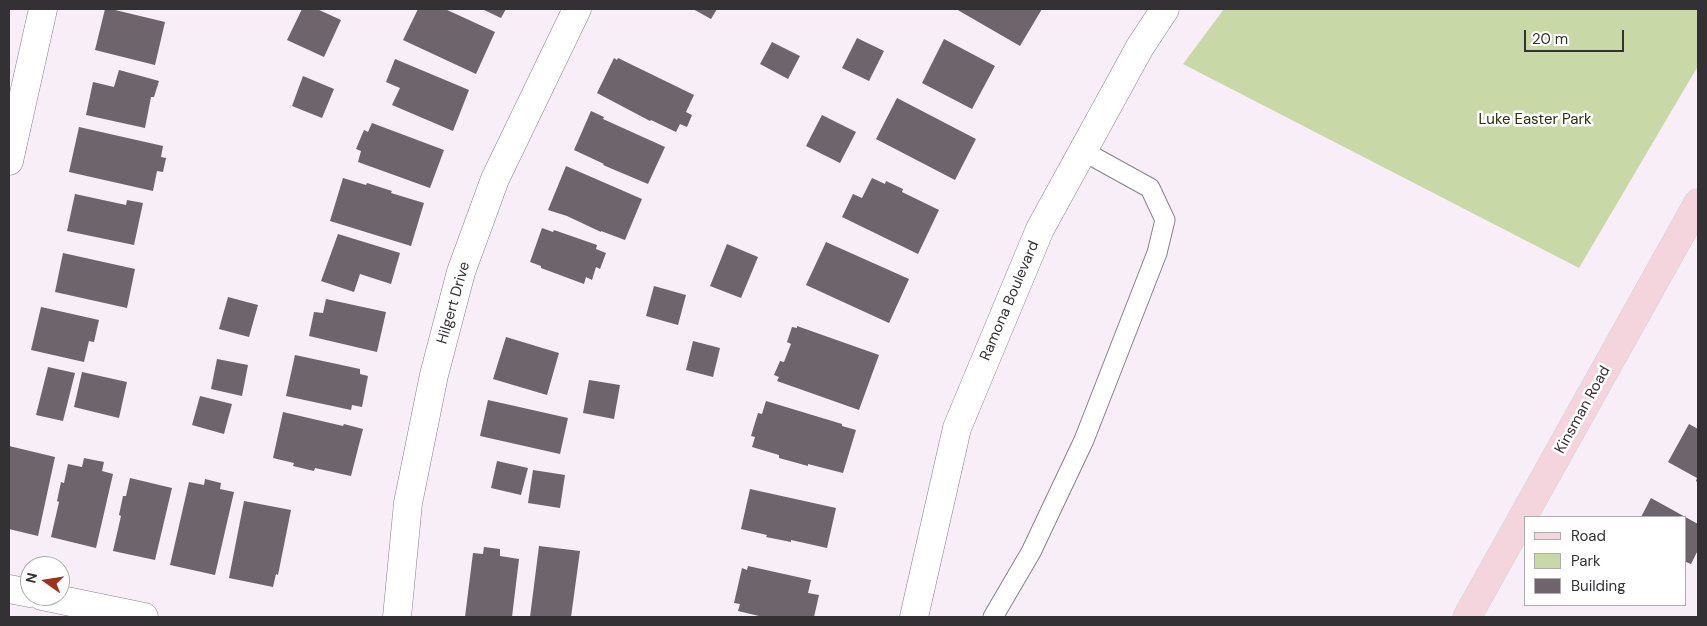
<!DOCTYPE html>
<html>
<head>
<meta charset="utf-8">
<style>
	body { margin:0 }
	#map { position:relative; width:1707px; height:626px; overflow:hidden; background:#f7eef8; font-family:"DM Sans",sans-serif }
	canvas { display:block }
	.frame { position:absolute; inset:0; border:10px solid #343135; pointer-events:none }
	.legend { position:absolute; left:1524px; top:516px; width:162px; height:90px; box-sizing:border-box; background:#fff; border:1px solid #aeadae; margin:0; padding:6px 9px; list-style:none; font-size:15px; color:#343135 }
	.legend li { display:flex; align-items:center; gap:10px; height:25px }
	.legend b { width:25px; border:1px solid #aeadae }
	.north { position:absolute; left:20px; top:556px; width:50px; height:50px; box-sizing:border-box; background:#fff; border:1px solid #aeadae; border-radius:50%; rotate:283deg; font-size:14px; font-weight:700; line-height:20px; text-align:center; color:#343135 }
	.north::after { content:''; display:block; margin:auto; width:18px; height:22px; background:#9d341a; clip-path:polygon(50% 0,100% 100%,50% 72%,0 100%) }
	.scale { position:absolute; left:1524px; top:30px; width:100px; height:22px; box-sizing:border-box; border:2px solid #343135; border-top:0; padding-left:6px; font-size:15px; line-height:18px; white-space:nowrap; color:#343135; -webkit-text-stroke:4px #fff; paint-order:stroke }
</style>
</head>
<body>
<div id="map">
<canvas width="1707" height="626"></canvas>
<div class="frame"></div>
<ul class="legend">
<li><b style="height:6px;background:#f5d5dd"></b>Road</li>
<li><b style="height:14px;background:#c8d9a7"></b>Park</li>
<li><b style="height:14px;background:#6d646c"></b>Building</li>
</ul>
<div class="north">N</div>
<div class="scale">20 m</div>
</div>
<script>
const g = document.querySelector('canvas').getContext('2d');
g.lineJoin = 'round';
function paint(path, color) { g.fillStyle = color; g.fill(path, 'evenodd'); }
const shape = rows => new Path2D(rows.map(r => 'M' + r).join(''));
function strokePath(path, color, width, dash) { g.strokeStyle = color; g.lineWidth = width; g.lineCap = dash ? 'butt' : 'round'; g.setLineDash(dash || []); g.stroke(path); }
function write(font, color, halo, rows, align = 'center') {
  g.font = font + ' "DM Sans",sans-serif'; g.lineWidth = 5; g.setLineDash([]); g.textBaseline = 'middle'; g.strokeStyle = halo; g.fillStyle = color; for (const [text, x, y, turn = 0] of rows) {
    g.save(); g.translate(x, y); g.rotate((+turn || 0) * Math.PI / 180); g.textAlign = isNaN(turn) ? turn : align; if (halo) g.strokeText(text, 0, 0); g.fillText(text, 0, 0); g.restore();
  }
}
const green = shape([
	[1224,9,1698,9,1698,66,1579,268,1183,64]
]);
const building = shape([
	[105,9,111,9,165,22,155,65,95,50],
	[302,9,317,9,341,20,324,57,287,40],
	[418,9,445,9,495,32,476,74,403,40],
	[482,9,506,9,501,18],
	[693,9,717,9,711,19],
	[956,9,1042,9,1020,46],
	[857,38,884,51,869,81,842,68],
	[944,39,995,66,972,109,922,83],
	[772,42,800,56,788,79,760,64],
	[614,58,617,60,618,58,694,95,686,112,692,115,687,127,680,124,676,132,651,120,650,121,597,93],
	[395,59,469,90,453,131,392,105,400,88,386,82],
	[119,70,159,81,154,97,151,97,145,128,86,115,93,82,114,87],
	[303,76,334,89,322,118,292,106],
	[897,98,976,139,955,180,876,139],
	[591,111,604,117,603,119,665,147,648,184,603,165,604,164,574,150],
	[822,115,856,132,840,163,806,146],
	[372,123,444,150,430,188,358,162,361,151,356,149,364,130,368,132],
	[79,127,163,146,161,157,166,158,163,172,157,171,153,191,69,172],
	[566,166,642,199,625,240,601,231,601,232,567,216,548,210],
	[343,178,366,185,367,183,392,191,391,193,424,203,411,246,330,221],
	[872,178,885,184,886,181,903,189,902,192,939,210,918,254,842,217,853,194,862,198],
	[75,194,126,205,127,200,143,203,134,245,67,231],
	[542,228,553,232,554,230,597,245,596,249,606,253,600,269,596,267,592,280,586,277,584,284,541,268,541,266,530,262],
	[338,234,400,253,391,284,360,274,354,292,321,281],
	[826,242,909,279,889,323,806,285],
	[727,244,758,257,741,298,710,286],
	[63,253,135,269,127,308,55,292],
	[654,286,686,295,678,325,646,316],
	[228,297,258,305,249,337,219,329],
	[326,299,386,312,377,352,309,336,314,312,323,313],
	[41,307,99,320,94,342,89,341,84,362,31,350],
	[797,326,879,355,859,410,777,381,779,377,774,375,780,361,784,362,791,344,787,342,792,327,797,328],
	[506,337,559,353,547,395,493,379],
	[693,341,720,348,713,377,686,370],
	[295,355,360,369,360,374,368,376,362,407,352,405,351,410,286,396],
	[217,359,248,365,242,396,211,389],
	[48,367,75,373,63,421,36,415],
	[82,372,127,382,119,418,74,407],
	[589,380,620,385,614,419,583,413],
	[200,396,232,404,224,434,192,425],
	[488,400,568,418,560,454,480,436],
	[766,401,842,424,842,426,856,430,843,473,808,464,808,466,779,458,779,455,752,447,755,437,751,436,758,413,762,414],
	[283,412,343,426,344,424,363,429,351,476,315,468,314,471,293,466,294,463,273,458],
	[1689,424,1698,429,1698,483,1696,481,1697,478,1668,462],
	[9,446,55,457,38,536,9,529],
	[84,458,104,462,102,471,113,474,96,548,51,537,59,502,57,501,61,482,64,483,68,464,82,467],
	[497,461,528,468,521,495,491,488],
	[533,470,565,475,560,508,528,503],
	[130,478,172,488,155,560,113,551,121,516,119,515,123,496,126,496],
	[205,479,221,483,220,489,234,492,215,575,170,565,189,482,204,485],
	[750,489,836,508,827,548,791,540,791,542,766,537,767,535,741,529],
	[1651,498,1698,524,1698,553,1697,552,1691,564,1686,562,1686,517,1641,517],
	[244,501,291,510,278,575,276,574,273,587,229,578],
	[539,546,580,551,571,617,530,617],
	[484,547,500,549,500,556,519,559,512,617,465,617,473,553,483,554],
	[748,566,811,580,808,593,819,595,814,617,759,617,759,616,738,611,740,604,734,603,742,568,747,570]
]);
const service = shape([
	[993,617,1031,552,1084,440,1157,253,1165,220,1150,188,1083,151]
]);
const minor = shape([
	[9,161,43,9],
	[9,589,30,593],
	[42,596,144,617],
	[397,617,408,503,434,375,461,272,495,179,577,9],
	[914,617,957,428,1040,229,1140,47,1165,9]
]);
const primary = shape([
	[1467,617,1698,203]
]);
const parkNames = [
	["Luke Easter Park",1535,120]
];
const streetNames = [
	["Ramona Boulevard",1010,301,-67],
	["Hilgert Drive",454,303,-74],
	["Kinsman Road",1583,410,-61]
];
paint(green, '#c8d9a7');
paint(building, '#6d646c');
strokePath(service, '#888189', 21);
strokePath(minor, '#888189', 29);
strokePath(primary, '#d2d2d3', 29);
strokePath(service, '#fff', 19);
strokePath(minor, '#fff', 28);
strokePath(primary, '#f5d5dd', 28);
write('15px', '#28320b', '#fff', parkNames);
write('15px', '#343135', '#fff', streetNames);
</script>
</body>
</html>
